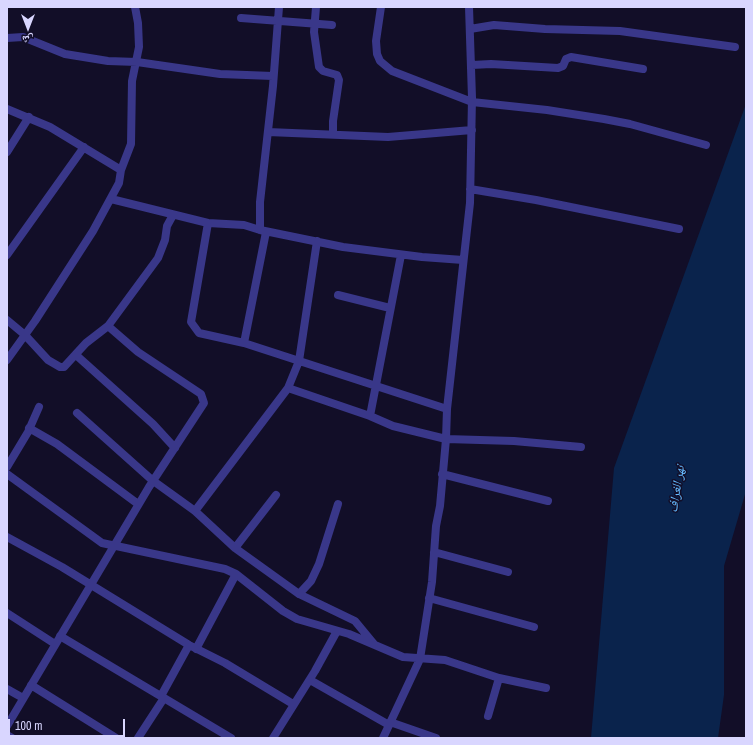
<!DOCTYPE html>
<html>
<head>
<meta charset="utf-8">
<style>
	body { margin:0 }
	#map { position:relative; width:753px; height:745px; overflow:hidden; background:#120e28; font-family:"Archivo Narrow","Noto Naskh Arabic",sans-serif }
	canvas { display:block }
	.frame { position:absolute; inset:0; border:8px solid #d9d6ff; pointer-events:none }
	.north { position:absolute; left:8px; top:8px; width:40px; height:40px; -webkit-text-stroke:3px #120e28; paint-order:stroke; rotate:180deg; font-size:11px; font-weight:700; line-height:16px; text-align:center; color:#d9d6ff }
	.north::after { content:''; display:block; margin:auto; width:14px; height:18px; background:#d9d6ff; clip-path:polygon(50% 0,100% 100%,50% 72%,0 100%) }
	.scale { position:absolute; left:8px; top:719px; width:117px; height:18px; box-sizing:border-box; border:2px solid #d9d6ff; border-top:0; padding-left:5px; font-size:12px; line-height:14px; white-space:nowrap; color:#d9d6ff; -webkit-text-stroke:3px #120e28; paint-order:stroke }
</style>
</head>
<body>
<div id="map">
<canvas width="753" height="745"></canvas>
<div class="frame"></div>
<div class="north">ش</div>
<div class="scale">100 m</div>
</div>
<script>
const g = document.querySelector('canvas').getContext('2d');
g.lineJoin = 'round';
function paint(path, color) { g.fillStyle = color; g.fill(path, 'evenodd'); }
const shape = rows => new Path2D(rows.map(r => 'M' + r).join(''));
function strokePath(path, color, width, dash) { g.strokeStyle = color; g.lineWidth = width; g.lineCap = dash ? 'butt' : 'round'; g.setLineDash(dash || []); g.stroke(path); }
function write(font, color, halo, rows, align = 'center') {
  g.font = font + ' "Archivo Narrow","Noto Naskh Arabic",sans-serif'; g.lineWidth = 3; g.setLineDash([]); g.textBaseline = 'middle'; g.strokeStyle = halo; g.fillStyle = color; for (const [text, x, y, turn = 0] of rows) {
    g.save(); g.translate(x, y); g.rotate((+turn || 0) * Math.PI / 180); g.textAlign = isNaN(turn) ? turn : align; if (halo) g.strokeText(text, 0, 0); g.fillText(text, 0, 0); g.restore();
  }
}
const water = shape([
	[746,104,746,491,724,566,724,695,718,738,591,738,614,468]
]);
const minor = shape([
	[316,7,314,32,319,67,323,71,337,75,339,80,333,121,333,134],
	[381,7,376,41,377,54,380,61,392,71,472,102,547,110,604,119,630,124,706,145],
	[241,18,332,25],
	[470,29,494,25,545,29,620,31,735,47],
	[7,38,23,37,65,54,108,61,137,62,220,74,273,76],
	[472,65,491,64,558,68,563,66,566,59,571,57,643,69],
	[7,109,50,127,121,170],
	[268,132,388,137,472,130],
	[7,152,29,117],
	[470,189,536,200,679,229],
	[111,199,208,223,244,225,260,230,343,247,422,257,463,260],
	[208,223,191,322,199,333,244,343,447,409],
	[260,230,260,202,273,86,279,7],
	[7,255,84,147],
	[401,255,370,416,393,426,446,439,514,441,581,447],
	[338,295,390,308],
	[7,320,25,335,48,360,60,367,64,367,86,343,108,326,158,258,165,240,167,226,173,215],
	[244,343,266,232],
	[76,355,153,424,175,448],
	[7,360,35,321,93,231,119,183,121,170,131,144,132,81,139,47,138,23,135,7],
	[288,388,370,416],
	[77,413,152,480,195,511,235,548,299,594,355,621,374,644],
	[29,428,57,444,138,504],
	[7,467,28,432,39,407],
	[7,474,102,543,225,569,236,574,283,611,297,619,349,634,403,657,445,660,499,678,546,688],
	[442,474,548,501],
	[195,511,288,388,299,361,317,241],
	[7,537,62,567,189,645,225,663,293,704],
	[235,548,276,495],
	[434,552,508,572],
	[299,594,311,581,319,564,338,504],
	[429,598,534,627],
	[7,613,55,644],
	[60,636,231,738],
	[196,649,236,574],
	[310,680,389,725],
	[31,685,116,738],
	[7,689,23,698],
	[161,696,189,645],
	[488,716,499,678],
	[390,722,436,738],
	[7,726,149,487,204,403,201,394,138,352,108,326],
	[7,735,12,738],
	[138,738,164,698],
	[273,738,315,671,337,631],
	[383,738,420,659,432,582,436,526,440,506,446,439,447,409,470,203,472,98,469,7]
]);
const waterNames = [
	["نهر الغراف",677,489,-81]
];
paint(water, '#0a234c');
strokePath(minor, '#393789', 8);
write('italic 13px', '#64baff', '#120e28', waterNames);
</script>
</body>
</html>
